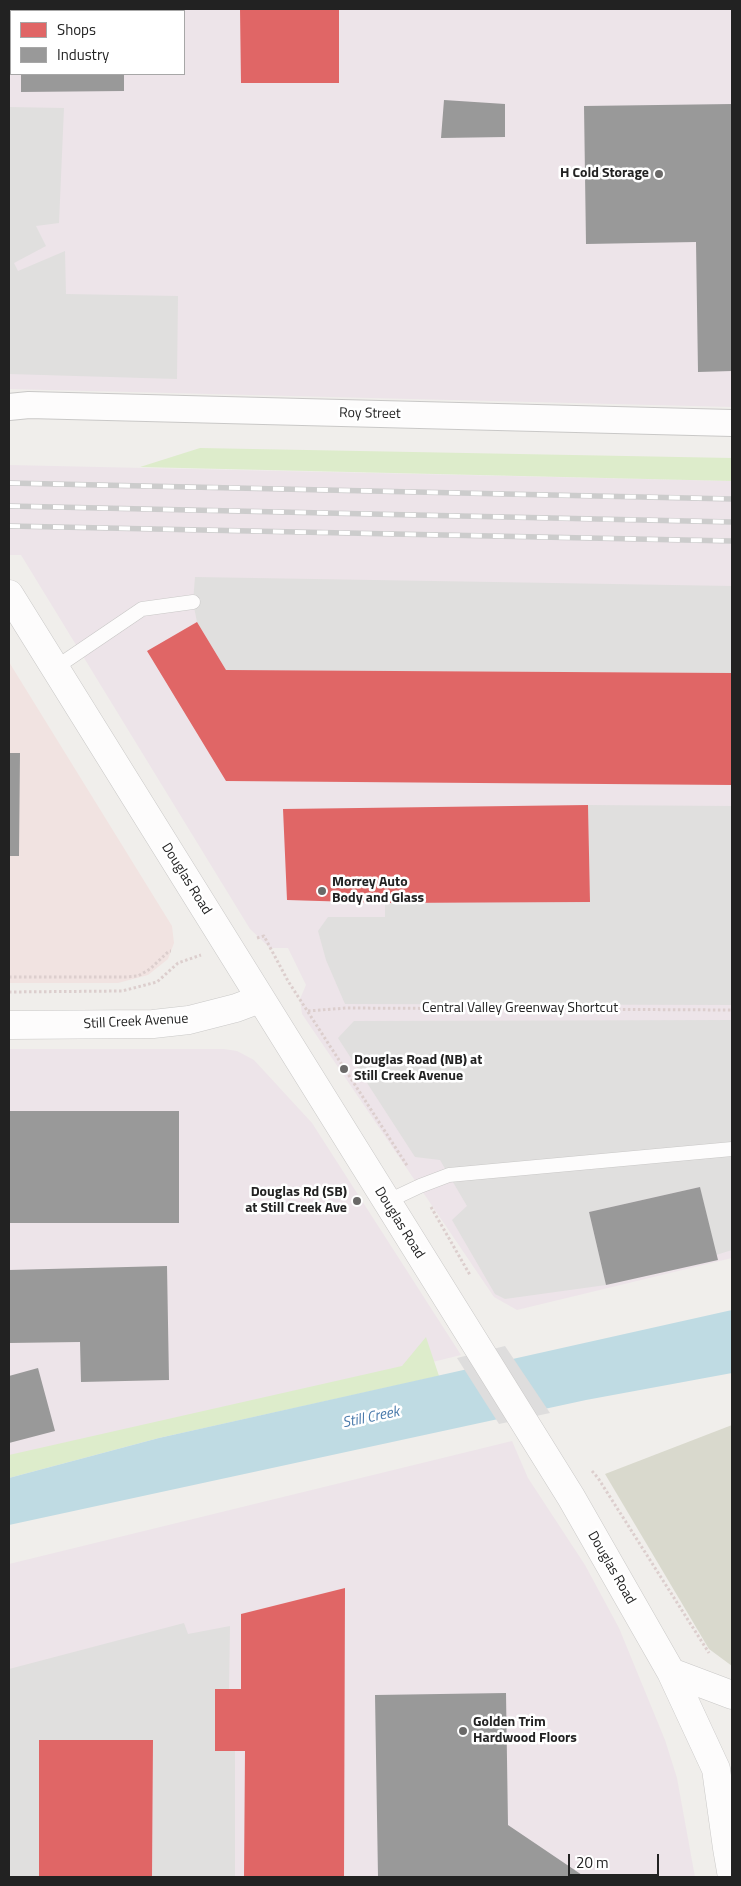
<!DOCTYPE html>
<html>
<head>
<meta charset="utf-8">
<style>
	body { margin:0 }
	#map { position:relative; width:741px; height:1886px; overflow:hidden; background:#f0eeeb; font-family:"Titillium Web",sans-serif }
	canvas { display:block }
	.frame { position:absolute; inset:0; border:10px solid #222; pointer-events:none }
	.legend { position:absolute; left:10px; top:10px; width:175px; height:65px; box-sizing:border-box; background:#fff; border:1px solid #a7a7a7; margin:0; padding:6px 9px; list-style:none; font-size:15px; color:#222 }
	.legend li { display:flex; align-items:center; gap:10px; height:25px }
	.legend b { width:25px; border:1px solid #a7a7a7 }
	.scale { position:absolute; left:568px; top:1854px; width:91px; height:22px; box-sizing:border-box; border:2px solid #222; border-top:0; padding-left:6px; font-size:15px; line-height:18px; white-space:nowrap; color:#222; -webkit-text-stroke:4px #fff; paint-order:stroke }
</style>
</head>
<body>
<div id="map">
<canvas width="741" height="1886"></canvas>
<div class="frame"></div>
<ul class="legend">
<li><b style="height:14px;background:#e06666"></b>Shops</li>
<li><b style="height:14px;background:#999"></b>Industry</li>
</ul>
<div class="scale">20 m</div>
</div>
<script>
const g = document.querySelector('canvas').getContext('2d');
g.lineJoin = 'round';
function paint(path, color) { g.fillStyle = color; g.fill(path, 'evenodd'); }
const shape = rows => new Path2D(rows.map(r => 'M' + r).join(''));
function strokePath(path, color, width, dash) { g.strokeStyle = color; g.lineWidth = width; g.lineCap = dash ? 'butt' : 'round'; g.setLineDash(dash || []); g.stroke(path); }
function write(font, color, halo, rows, align = 'center') {
  g.font = font + ' "Titillium Web",sans-serif'; g.lineWidth = 5; g.setLineDash([]); g.textBaseline = 'middle'; g.strokeStyle = halo; g.fillStyle = color; for (const [text, x, y, turn = 0] of rows) {
    g.save(); g.translate(x, y); g.rotate((+turn || 0) * Math.PI / 180); g.textAlign = isNaN(turn) ? turn : align; if (halo) g.strokeText(text, 0, 0); g.fillText(text, 0, 0); g.restore();
  }
}
const commercial = shape([
	[9,662,172,926,174,943,168,959,148,975,118,983,9,983]
]);
const industrial = shape([
	[9,9,732,9,732,407,9,389],
	[11,11,184,11,184,74,11,74],
	[9,465,732,481,732,1258,517,1310,494,1297,302,1014,300,999,306,985,288,948,270,948,250,929,21,555,9,555],
	[9,1049,224,1049,237,1051,254,1060,312,1123,461,1355,9,1466],
	[512,1441,528,1478,585,1565,619,1628,665,1740,677,1778,695,1877,9,1877,9,1564]
]);
const construction = shape([
	[732,1425,732,1666,709,1649,605,1474]
]);
const grass = shape([
	[200,448,732,458,732,481,140,467],
	[426,1337,439,1376,159,1438,9,1478,9,1455,402,1366]
]);
const parking = shape([
	[9,107,64,108,59,223,36,226,46,246,14,263,18,271,65,251,66,294,178,296,177,379,9,374],
	[195,577,732,586,732,673,226,670,197,622,193,602],
	[588,805,732,806,732,1005,345,1004,326,960,318,931,328,917,385,917,385,903,590,902],
	[732,1020,732,1250,716,1255,700,1187,589,1212,606,1285,505,1299,495,1294,452,1220,467,1206,440,1160,415,1157,338,1038,354,1021],
	[184,1623,188,1634,230,1626,229,1689,215,1689,215,1751,235,1751,235,1877,152,1877,153,1741,40,1740,39,1877,9,1877,9,1669]
]);
const water = shape([
	[732,1310,732,1373,586,1400,9,1525,9,1478,159,1438]
]);
const pier = shape([
	[505,1346,550,1413,499,1424,457,1358]
]);
const shops = shape([
	[240,9,339,9,339,83,241,83],
	[197,622,226,670,732,673,732,785,226,781,147,651],
	[588,805,590,902,385,903,287,900,283,809],
	[345,1588,344,1877,244,1877,245,1751,215,1751,215,1689,241,1689,241,1614],
	[39,1740,153,1740,152,1877,39,1877]
]);
const industry = shape([
	[21,9,124,9,124,11,21,11],
	[21,74,124,74,124,91,21,92],
	[444,100,505,104,505,137,441,138],
	[732,104,732,371,698,372,696,242,586,244,584,106],
	[9,753,20,753,19,856,9,856],
	[9,1111,179,1111,179,1223,9,1223],
	[700,1187,718,1260,606,1285,589,1212],
	[167,1266,169,1380,81,1382,80,1342,9,1343,9,1270],
	[38,1368,55,1431,9,1443,9,1376],
	[506,1693,508,1825,585,1877,378,1877,375,1695]
]);
const path = shape([
	[257,938,264,936,288,981,408,1167],
	[9,977,125,977,138,976,150,969,169,951,171,951],
	[9,992,122,991,157,982,178,963,201,955],
	[308,1011,346,1008,732,1010],
	[431,1207,470,1275],
	[592,1471,598,1478,709,1653]
]);
const service = shape([
	[55,668,142,609,193,602],
	[386,1202,420,1186,449,1175,732,1149]
]);
const minor = shape([
	[9,407,29,405,732,423]
]);
const tertiary = shape([
	[9,594,571,1497,671,1672,716,1769,727,1848,732,1877],
	[9,1025,153,1024,189,1020,236,1008,260,999],
	[671,1672,732,1695]
]);
const rail = shape([
	[9,483,732,499],
	[9,506,732,522],
	[9,526,732,541]
]);
const markers = [
	[659,174,5,"#6a6968"],
	[322,891,5,"#6a6968"],
	[344,1069,5,"#6a6968"],
	[357,1201,5,"#6a6968"],
	[463,1731,5,"#6a6968"]
];
const poiNames = [
	["H Cold Storage",649,174,"right"],
	["Morrey Auto",332,883],
	["Body and Glass",332,899],
	["Douglas Road (NB) at",354,1061],
	["Still Creek Avenue",354,1077],
	["Douglas Rd (SB)",347,1193,"right"],
	["at Still Creek Ave",347,1209,"right"],
	["Golden Trim",473,1723],
	["Hardwood Floors",473,1739]
];
const streetNames = [
	["Roy Street",370,414,1],
	["Douglas Road",186,879,58],
	["Central Valley Greenway Shortcut",520,1009],
	["Still Creek Avenue",136,1022,-3],
	["Douglas Road",399,1223,58],
	["Douglas Road",611,1568,60]
];
const waterNames = [
	["Still Creek",371,1418,-12]
];
paint(commercial, '#f1e3e1');
paint(industrial, '#ede4e9');
paint(construction, '#d9d9cd');
paint(grass, '#ddeccb');
paint(parking, '#e0dfde');
paint(water, '#bfdbe3');
paint(pier, '#dedddd');
paint(shops, '#e06666');
paint(industry, '#999');
strokePath(service, '#c9c8c7', 15);
strokePath(minor, '#c9c8c7', 28);
strokePath(tertiary, '#c9c8c7', 29);
strokePath(path, '#dccecd', 3, [2.5, 2.5]);
strokePath(service, '#fdfcfc', 14);
strokePath(minor, '#fdfcfc', 26);
strokePath(tertiary, '#fdfcfc', 28);
strokePath(rail, '#ccc', 5.5);
strokePath(rail, '#fff', 4, [11]);
for (const [x, y, r, color] of markers) { const dot = new Path2D(); dot.arc(x, y, r, 0, 2 * Math.PI); g.fillStyle = color; g.fill(dot); strokePath(dot, '#fff', 2); }
write('bold 14px', '#222', '#fff', poiNames, 'left');
write('14px', '#222', '#fff', streetNames);
write('italic 15px', '#4a7aab', '#fff', waterNames);
</script>
</body>
</html>
